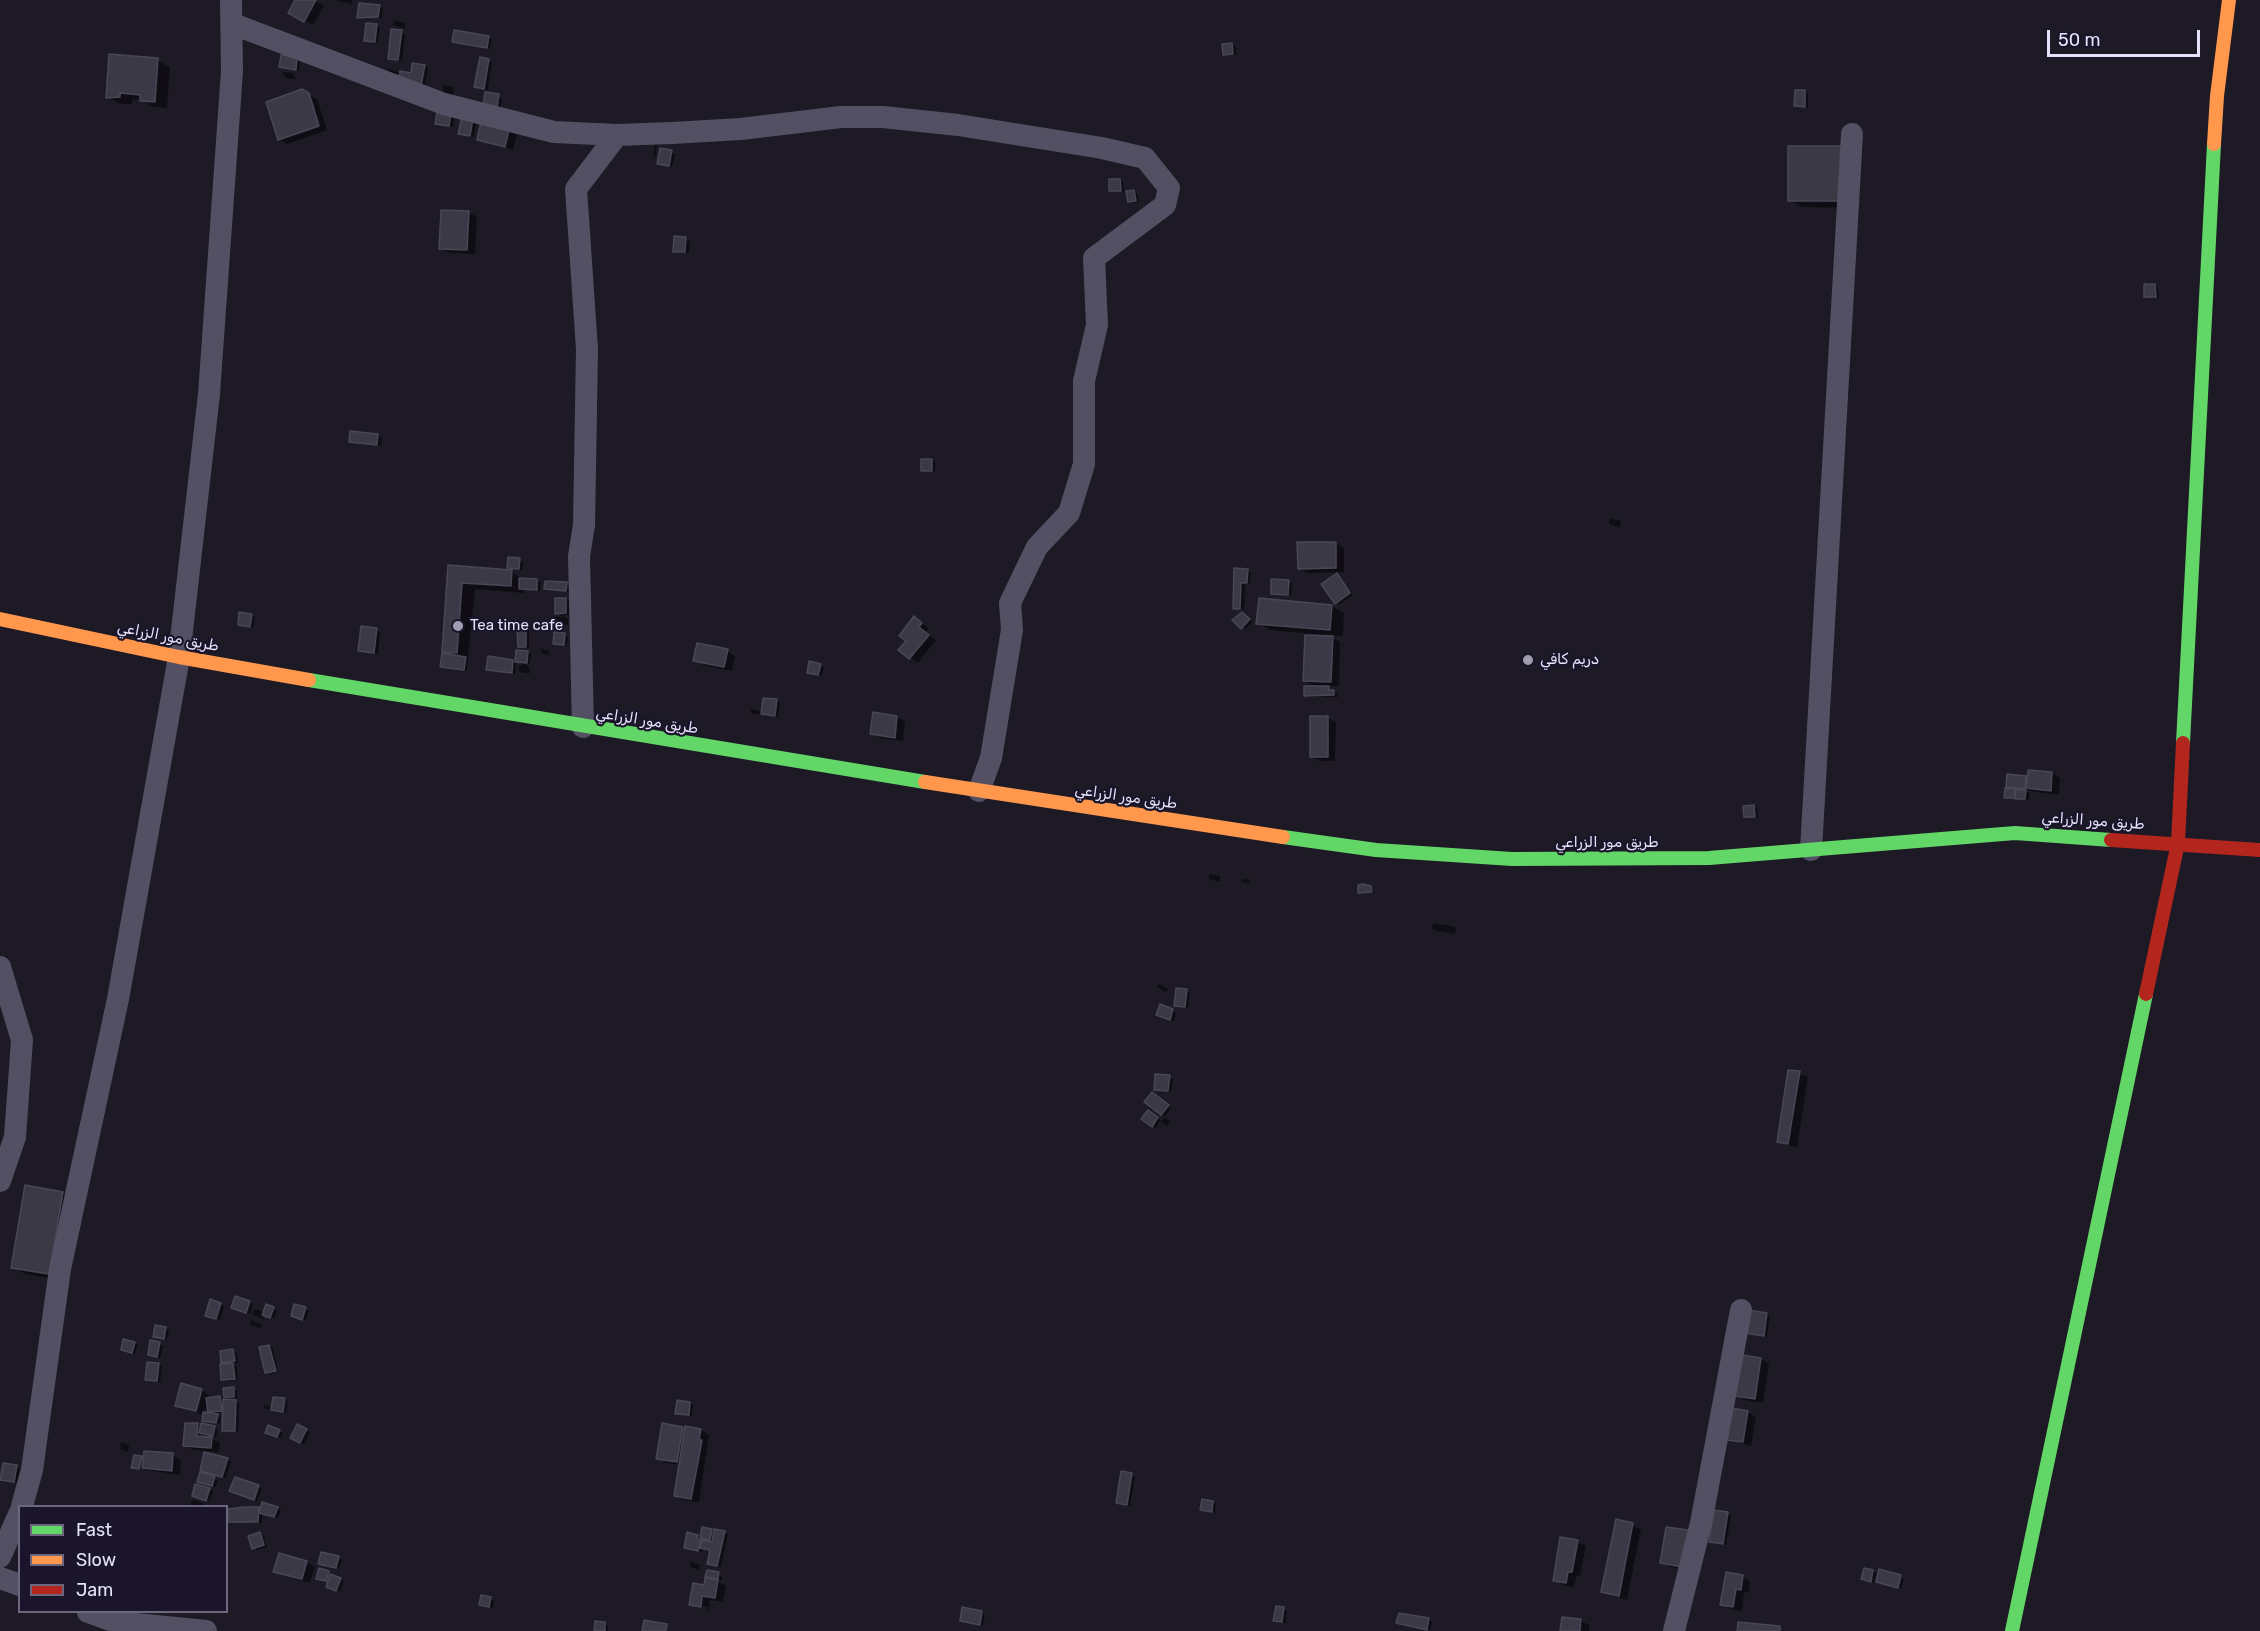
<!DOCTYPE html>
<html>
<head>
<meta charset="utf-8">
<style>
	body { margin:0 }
	#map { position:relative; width:2260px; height:1631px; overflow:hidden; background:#1d1a25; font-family:Rubik,sans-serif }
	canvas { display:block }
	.legend { position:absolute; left:18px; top:1505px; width:210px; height:108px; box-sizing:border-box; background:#1a152a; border:2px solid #6c677e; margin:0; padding:8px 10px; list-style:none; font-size:18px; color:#e7e2fb }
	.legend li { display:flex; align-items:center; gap:12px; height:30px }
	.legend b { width:30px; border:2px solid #6c677e }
	.scale { position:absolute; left:2047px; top:30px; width:153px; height:27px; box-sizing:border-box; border:3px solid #e7e2fb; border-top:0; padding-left:8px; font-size:18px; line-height:21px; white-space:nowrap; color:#e7e2fb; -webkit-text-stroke:4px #1a152a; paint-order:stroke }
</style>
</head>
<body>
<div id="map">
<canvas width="2260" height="1631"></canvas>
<ul class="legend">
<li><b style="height:8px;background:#63d668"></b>Fast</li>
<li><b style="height:8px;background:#ff974d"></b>Slow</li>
<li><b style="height:8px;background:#b3261e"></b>Jam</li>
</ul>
<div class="scale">50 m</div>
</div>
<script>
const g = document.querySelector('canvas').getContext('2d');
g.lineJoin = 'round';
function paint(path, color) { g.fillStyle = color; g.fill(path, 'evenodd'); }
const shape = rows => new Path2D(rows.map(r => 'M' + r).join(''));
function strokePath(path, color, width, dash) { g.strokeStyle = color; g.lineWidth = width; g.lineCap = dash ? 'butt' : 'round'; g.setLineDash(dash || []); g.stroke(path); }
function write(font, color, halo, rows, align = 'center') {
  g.font = font + ' Rubik,Vazirmatn,sans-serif'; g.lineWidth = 4.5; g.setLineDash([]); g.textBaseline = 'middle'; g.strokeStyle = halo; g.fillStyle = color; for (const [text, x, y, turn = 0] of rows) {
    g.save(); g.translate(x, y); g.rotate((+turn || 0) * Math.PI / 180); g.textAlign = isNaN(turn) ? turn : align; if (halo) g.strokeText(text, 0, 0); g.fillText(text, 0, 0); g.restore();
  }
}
const shadow = shape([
	[297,0,314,0,324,6,313,25,290,12],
	[334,0,352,0,352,4],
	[380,6,383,9,382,18,369,16,369,20,359,17],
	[394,20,405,23,404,28,393,25],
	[376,25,380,27,378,43,369,42,366,40],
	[401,32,405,34,402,61,393,60,389,58],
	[488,37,492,39,490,49,453,41],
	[1232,45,1236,47,1236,55,1224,54],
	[297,59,300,61,299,71,280,66],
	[481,59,492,62,488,90,476,87],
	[157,60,170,67,167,108,154,107,141,100,133,99,132,104,120,104,108,97],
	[424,66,428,68,425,87,412,75],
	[388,69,398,72,398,78,387,75],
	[283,72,293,73,296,79,286,78],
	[443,85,454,87,453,97,443,94],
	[302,91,317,99,327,130,287,144,279,139],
	[1805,92,1808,94,1808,108,1796,105],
	[486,93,502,98,500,110],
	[438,114,454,118,453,127,437,123],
	[463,118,476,122,474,137,460,133],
	[509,130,517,135,513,150,479,139],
	[655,142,658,142,655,158,653,157],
	[660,144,661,150,675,154,672,167,659,163],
	[1790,147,1855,208,1802,207,1789,200],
	[1120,180,1123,182,1124,192,1111,190],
	[1134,191,1137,193,1139,202,1133,203,1129,201],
	[468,212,477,217,475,254,449,253,441,248],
	[675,238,690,241,689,253,674,251],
	[2155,286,2158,288,2159,298,2145,296],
	[351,433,378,435,382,438,381,446,354,443,350,441],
	[931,460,935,462,935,472,922,471],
	[1610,518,1621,521,1620,528,1609,524],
	[1336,543,1344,548,1344,572,1308,573,1299,568],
	[519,560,523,562,522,570,509,568],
	[450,567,512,572,524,580,541,582,540,591,524,590,524,593,475,589,467,671,442,666,453,656,444,651],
	[1236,570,1251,572,1250,584,1245,584,1244,610,1234,608],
	[1337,575,1353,595,1339,605,1336,602],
	[1288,581,1292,583,1291,596,1272,593],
	[566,584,570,586,569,592,546,589],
	[566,599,569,601,569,615,561,615,568,619,568,625,560,625,556,623,556,617,563,617,556,613],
	[1332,606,1344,613,1343,636,1328,635,1340,642,1339,686,1326,686,1338,693,1338,697,1309,697,1306,695,1317,688,1304,680,1321,635,1271,630,1258,623],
	[251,615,255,617,253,628,239,625],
	[1246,616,1253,622,1245,629,1242,627],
	[914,618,929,628,926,632,936,640,918,663,900,650,908,641],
	[526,629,529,631,529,648,520,646],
	[377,630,380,632,378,654,359,650],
	[564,635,568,637,567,646,554,643],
	[540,649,548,650,551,655,543,654],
	[727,651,735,656,732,671,703,665,695,660],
	[527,652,531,654,530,664,523,663,529,667,530,673,523,673,519,671,519,665,523,665,519,662,519,659],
	[513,661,516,663,515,674,488,669],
	[820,665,824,667,822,676,813,674],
	[776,700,780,702,778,717,751,713,751,709,763,712],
	[897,717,905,722,903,741,880,738,872,734],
	[1328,718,1336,722,1335,761,1319,761,1311,756],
	[2052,773,2060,778,2059,795,2036,792,2014,786,2014,791,2029,792,2029,800,2006,797,2009,775,2028,779],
	[1754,807,1758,809,1758,818,1745,816],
	[1209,874,1220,876,1220,882,1209,879],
	[1248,879,1251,884,1242,882,1241,880],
	[1371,887,1375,893,1360,892],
	[1433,923,1452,926,1456,928,1455,934,1436,931,1432,929],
	[1159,984,1168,989,1166,992,1157,987],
	[1186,991,1190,993,1188,1008,1179,1007,1176,1005],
	[1161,1006,1176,1013,1174,1021,1161,1017],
	[1789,1071,1808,1077,1797,1148,1778,1142],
	[1169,1077,1173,1079,1171,1092,1155,1089],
	[1155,1096,1171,1108,1164,1118,1170,1121,1167,1126,1160,1121,1156,1128,1153,1126,1148,1112,1162,1121,1165,1116,1146,1102],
	[62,1193,75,1201,61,1280,25,1274,13,1267],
	[249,1302,253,1304,250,1314,236,1309],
	[220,1304,224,1306,220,1320,210,1317],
	[267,1306,277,1311,274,1318,264,1314,264,1319,253,1315,254,1309,265,1312],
	[305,1309,309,1311,306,1320,296,1318],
	[1767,1314,1770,1316,1767,1337,1746,1332],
	[251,1320,261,1324,261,1328,250,1325],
	[165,1328,169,1330,167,1340,154,1336],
	[134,1343,138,1345,135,1354,122,1350],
	[159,1344,163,1346,160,1358,149,1354],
	[269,1346,273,1348,278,1372,270,1374,266,1372],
	[233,1351,237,1353,238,1363,230,1363,237,1367,238,1380,226,1381,223,1379,229,1365,222,1362],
	[1761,1359,1769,1364,1763,1403,1745,1400,1736,1395],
	[159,1365,162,1367,160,1382,146,1379],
	[233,1389,237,1391,237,1398,225,1396],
	[201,1390,209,1395,208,1399,220,1398,239,1403,238,1432,223,1430,224,1412,213,1413,221,1418,220,1424,207,1422,203,1420,204,1415,177,1405],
	[208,1401,209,1411,217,1416,204,1414],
	[284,1399,288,1401,286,1413,264,1408,264,1405,273,1408],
	[690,1403,693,1405,692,1416,677,1413],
	[1748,1412,1756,1417,1751,1446,1729,1439],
	[197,1425,218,1429,216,1437,207,1436,220,1443,219,1452,193,1450,185,1445],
	[298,1426,310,1432,304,1444,292,1438],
	[682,1428,701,1430,709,1435,699,1502,684,1500,676,1495,681,1465,666,1463,658,1458],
	[279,1431,283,1433,281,1438,270,1434],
	[121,1442,129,1445,128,1452,120,1449],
	[172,1455,181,1460,180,1475,133,1468,141,1458,144,1460],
	[227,1459,231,1461,226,1478,201,1470],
	[17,1466,20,1469,18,1483,2,1479],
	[201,1474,218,1480,216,1487,202,1483],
	[1131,1475,1135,1477,1130,1506,1118,1502],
	[258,1487,262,1489,257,1501,235,1493],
	[209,1489,213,1491,210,1501,197,1498],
	[192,1500,203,1503,206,1506,190,1506],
	[1212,1502,1216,1504,1215,1513,1202,1509],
	[277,1508,281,1510,278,1518,262,1512,262,1523,230,1521,258,1509],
	[1716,1512,1731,1516,1726,1545,1711,1541],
	[1617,1521,1641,1529,1627,1600,1603,1591],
	[703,1529,728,1534,721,1567,709,1564,711,1551,703,1548,702,1552,685,1547,688,1534,701,1538],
	[701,1537,711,1543,700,1541],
	[1687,1532,1690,1570,1670,1567,1662,1562],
	[260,1534,264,1536,267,1547,257,1550,253,1548],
	[1577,1542,1586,1546,1580,1576,1577,1575,1574,1587,1563,1585,1555,1580],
	[338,1558,342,1560,339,1569,324,1565],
	[306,1562,315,1567,310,1583,275,1571],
	[691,1562,700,1565,699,1570,690,1567],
	[320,1570,344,1581,340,1591,331,1588,329,1582,318,1578],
	[1865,1570,1876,1573,1874,1583,1863,1579],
	[708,1572,722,1576,722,1580,713,1579,726,1586,723,1602,710,1600,709,1611,698,1608,708,1610,708,1607,697,1605,697,1608,691,1604,705,1586,716,1581,707,1576],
	[1742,1577,1750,1581,1749,1593,1744,1592,1742,1611,1730,1609,1722,1604],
	[1900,1577,1904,1579,1901,1589,1881,1583],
	[483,1596,494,1601,493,1608,481,1604],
	[1277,1608,1287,1611,1286,1623,1275,1620],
	[964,1609,985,1615,983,1626,961,1620],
	[1563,1618,1581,1621,1589,1625,1589,1631,1562,1631],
	[1428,1620,1432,1622,1430,1630,1398,1623],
	[605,1624,608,1626,608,1631,595,1631]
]);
const building = shape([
	[295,0,316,0,304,22,288,13,295,0],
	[359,3,380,5,378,17,357,18,359,3],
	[366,23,377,24,375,42,364,41,366,23],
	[391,29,402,30,398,60,388,59,391,29],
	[454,30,489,36,487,48,452,42,454,30],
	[1232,43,1233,54,1223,55,1222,44,1232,43],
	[109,54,158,58,155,102,140,101,140,95,120,93,120,97,106,98,109,54],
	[281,55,297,57,296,70,279,67,281,55],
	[480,57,489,59,484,89,474,87,480,57],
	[412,63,425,65,421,86,399,83,400,71,411,73,412,63],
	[302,89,309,93,319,126,278,140,266,102,302,89],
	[1795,90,1805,90,1805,107,1794,106,1795,90],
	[485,92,499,94,497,109,483,107,485,92],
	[437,112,451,114,449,126,435,124,437,112],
	[462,116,473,118,470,136,458,134,462,116],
	[481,122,509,129,505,147,477,140,481,122],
	[1788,146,1843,146,1842,201,1788,201,1788,146],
	[660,148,672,150,669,166,657,164,660,148],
	[1109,179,1120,179,1121,191,1109,191,1109,179],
	[1134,190,1136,201,1128,202,1126,191,1134,190],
	[441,210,469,211,467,250,439,249,441,210],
	[674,236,686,237,685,252,673,252,674,236],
	[2144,284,2155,284,2156,297,2144,297,2144,284],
	[350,431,378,434,377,445,349,442,350,431],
	[921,459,932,459,932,471,921,471,921,459],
	[1297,542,1336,542,1336,568,1298,569,1297,542],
	[508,557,520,558,519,569,507,568,508,557],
	[448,565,512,570,511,586,462,583,457,653,442,652,448,565],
	[1234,568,1248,569,1247,583,1241,583,1240,609,1233,609,1234,568],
	[1337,573,1350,593,1335,604,1321,584,1337,573],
	[519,578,537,579,537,590,519,589,519,578],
	[1271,579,1289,580,1288,595,1271,594,1271,579],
	[545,581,567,582,566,591,544,589,545,581],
	[555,598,566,598,566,613,555,614,555,598],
	[1259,598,1332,605,1330,630,1256,624,1259,598],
	[239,612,252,614,250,627,238,625,239,612],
	[1242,612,1250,619,1241,629,1232,620,1242,612],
	[914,616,922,623,919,627,929,635,909,659,898,650,906,641,899,636,914,616],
	[361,626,377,628,374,653,358,651,361,626],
	[517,627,526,627,526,647,518,647,517,627],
	[554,632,565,633,564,645,553,644,554,632],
	[1305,635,1333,636,1331,682,1303,681,1305,635],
	[697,643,728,649,724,667,693,661,697,643],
	[516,650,528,651,527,663,515,662,516,650],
	[442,653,466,657,464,670,440,667,442,653],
	[488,656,513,660,512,673,486,670,488,656],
	[809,661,821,664,818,675,807,673,809,661],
	[1304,686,1329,686,1329,690,1334,690,1334,695,1304,696,1304,686],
	[763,698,777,699,775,716,761,714,763,698],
	[873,712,897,716,895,738,870,734,873,712],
	[1310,716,1328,716,1328,757,1310,757,1310,716],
	[2028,770,2052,772,2051,791,2026,788,2028,770],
	[2007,774,2026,776,2025,789,2006,787,2007,774],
	[2005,788,2015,789,2015,798,2004,798,2005,788],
	[2016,789,2026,790,2025,799,2015,799,2016,789],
	[1754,805,1755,817,1744,817,1743,806,1754,805],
	[1363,884,1371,886,1372,892,1358,893,1358,885,1363,884],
	[1176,988,1187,989,1185,1007,1174,1006,1176,988],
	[1160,1004,1173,1009,1170,1020,1156,1015,1160,1004],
	[1788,1070,1800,1071,1788,1144,1777,1142,1788,1070],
	[1155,1074,1170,1075,1168,1091,1154,1090,1155,1074],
	[1152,1092,1169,1105,1161,1115,1144,1102,1152,1092],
	[1148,1110,1158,1117,1152,1127,1141,1119,1148,1110],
	[25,1185,63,1192,49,1274,11,1268,25,1185],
	[235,1296,250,1301,246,1313,231,1308,235,1296],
	[210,1299,221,1303,216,1319,205,1316,210,1299],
	[266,1304,274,1307,270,1318,262,1315,266,1304],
	[294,1304,306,1307,302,1320,291,1316,294,1304],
	[1748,1310,1767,1313,1764,1336,1745,1333,1748,1310],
	[155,1325,166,1327,164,1339,153,1337,155,1325],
	[123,1339,135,1342,132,1353,121,1350,123,1339],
	[150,1340,160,1342,157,1357,148,1355,150,1340],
	[269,1345,276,1371,265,1373,259,1347,269,1345],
	[233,1349,235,1361,221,1363,220,1351,233,1349],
	[1742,1355,1761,1358,1755,1399,1735,1396,1742,1355],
	[147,1362,159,1363,157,1381,145,1380,147,1362],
	[233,1363,235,1379,221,1380,220,1364,233,1363],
	[181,1383,202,1389,196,1411,175,1406,181,1383],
	[234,1387,234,1397,224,1397,223,1388,234,1387],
	[220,1396,222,1411,208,1412,206,1398,220,1396],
	[273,1397,285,1398,283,1412,271,1410,273,1397],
	[223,1399,236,1400,235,1431,222,1431,223,1399],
	[677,1400,690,1402,689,1415,675,1414,677,1400],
	[1732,1408,1748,1411,1743,1442,1727,1440,1732,1408],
	[203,1412,218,1414,216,1423,202,1421,203,1412],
	[185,1423,198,1423,197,1436,212,1437,211,1448,183,1446,185,1423],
	[201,1423,215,1426,213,1436,199,1433,201,1423],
	[662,1423,683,1427,677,1462,656,1459,662,1423],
	[297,1424,307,1429,300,1443,290,1438,297,1424],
	[268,1425,280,1430,277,1437,265,1433,268,1425],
	[685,1426,701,1429,699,1440,702,1440,691,1499,674,1496,685,1426],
	[144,1451,173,1453,172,1471,142,1468,144,1451],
	[204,1452,228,1458,222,1477,200,1471,204,1452],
	[134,1455,142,1456,139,1469,131,1468,134,1455],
	[3,1463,17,1465,14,1482,0,1480,3,1463],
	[1121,1471,1132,1473,1127,1505,1116,1503,1121,1471],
	[200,1472,215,1476,212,1486,197,1482,200,1472],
	[235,1477,259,1485,254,1500,229,1491,235,1477],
	[195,1484,210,1488,206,1501,192,1496,195,1484],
	[1202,1499,1213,1501,1212,1512,1200,1510,1202,1499],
	[262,1502,278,1507,274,1517,259,1513,262,1502],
	[244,1507,259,1507,258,1522,228,1522,228,1509,244,1507],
	[1714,1510,1728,1512,1723,1544,1709,1542,1714,1510],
	[1616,1519,1633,1523,1619,1596,1601,1592,1616,1519],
	[702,1527,712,1529,710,1540,700,1538,702,1527],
	[1666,1527,1688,1530,1682,1567,1660,1563,1666,1527],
	[714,1529,725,1531,717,1566,707,1564,710,1550,700,1548,702,1540,712,1542,714,1529],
	[260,1532,264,1545,252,1549,248,1536,260,1532],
	[687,1532,698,1535,697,1539,701,1540,698,1551,684,1548,687,1532],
	[1560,1537,1578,1540,1572,1572,1568,1572,1566,1583,1553,1581,1560,1537],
	[321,1552,339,1556,336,1568,318,1564,321,1552],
	[279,1553,307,1561,302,1579,273,1572,279,1553],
	[319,1568,329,1571,326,1581,316,1579,319,1568],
	[1864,1568,1873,1570,1871,1582,1861,1579,1864,1568],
	[1879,1569,1901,1575,1898,1588,1876,1582,1879,1569],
	[707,1570,719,1572,718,1579,705,1577,707,1570],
	[1726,1572,1743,1575,1741,1590,1736,1589,1733,1607,1720,1605,1726,1572],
	[330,1574,341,1578,336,1591,326,1587,330,1574],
	[705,1578,718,1580,715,1598,702,1596,701,1607,689,1605,693,1583,704,1585,705,1578],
	[481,1595,491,1597,489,1607,479,1605,481,1595],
	[1276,1606,1284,1607,1282,1622,1273,1621,1276,1606],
	[962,1607,982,1611,980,1625,960,1621,962,1607],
	[1399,1613,1429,1618,1427,1630,1396,1623,1399,1613],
	[1562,1617,1581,1619,1580,1631,1560,1631,1562,1617],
	[644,1620,667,1624,666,1631,642,1631,644,1620],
	[595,1621,605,1622,605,1631,594,1631,595,1621],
	[1738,1622,1780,1626,1780,1631,1737,1631,1738,1622]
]);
const street = shape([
	[233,24,444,104,554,132,617,135,672,133,741,129,841,117,883,117,958,125,1102,148,1145,158,1169,188,1165,205,1094,258,1097,325,1084,381,1084,464,1069,513,1037,547,1010,603,1012,630,991,758,979,791],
	[583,727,579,556,584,525,587,349,576,189,617,135],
	[1811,850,1852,134],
	[0,967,22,1040,15,1137,0,1181],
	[22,1506,32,1470,60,1269,118,999,179,657,209,394,232,71,231,0],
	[0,1557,20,1512],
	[0,1578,20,1585],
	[88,1612,116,1622,206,1631],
	[1674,1631,1701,1523,1741,1310]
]);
const fast = shape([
	[309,680,925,782],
	[2183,743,2214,144],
	[1283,837,1376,850,1512,859,1709,858,2015,833,2111,840],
	[2012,1631,2146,994]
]);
const slow = shape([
	[2214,144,2217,96,2229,0],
	[0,619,179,657,309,680],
	[925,782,1283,837]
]);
const jam = shape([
	[2111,840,2260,850],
	[2146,994,2178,843,2183,743]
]);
const markers = [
	[458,626,6,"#a09cb0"],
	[1528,660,6,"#a09cb0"]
];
const poiNames = [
	["Tea time cafe",470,626],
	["دريم كافي",1540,660]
];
const streetNames = [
	["طريق مور الزراعي",168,637,11],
	["طريق مور الزراعي",647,721,9],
	["طريق مور الزراعي",1126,797,8],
	["طريق مور الزراعي",2093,821,4],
	["طريق مور الزراعي",1607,843]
];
paint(shadow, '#0007');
paint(building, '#3c3946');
strokePath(building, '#4b4657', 1.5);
strokePath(street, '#535064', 22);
strokePath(fast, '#63d668', 14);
strokePath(slow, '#ff974d', 14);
strokePath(jam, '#b3261e', 14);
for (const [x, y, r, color] of markers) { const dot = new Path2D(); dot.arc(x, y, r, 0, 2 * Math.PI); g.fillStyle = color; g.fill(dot); strokePath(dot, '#1a152a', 2); }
write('15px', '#e7e2fb', '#1a152a', poiNames, 'left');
write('15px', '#e7e2fb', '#1a152a', streetNames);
</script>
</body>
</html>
